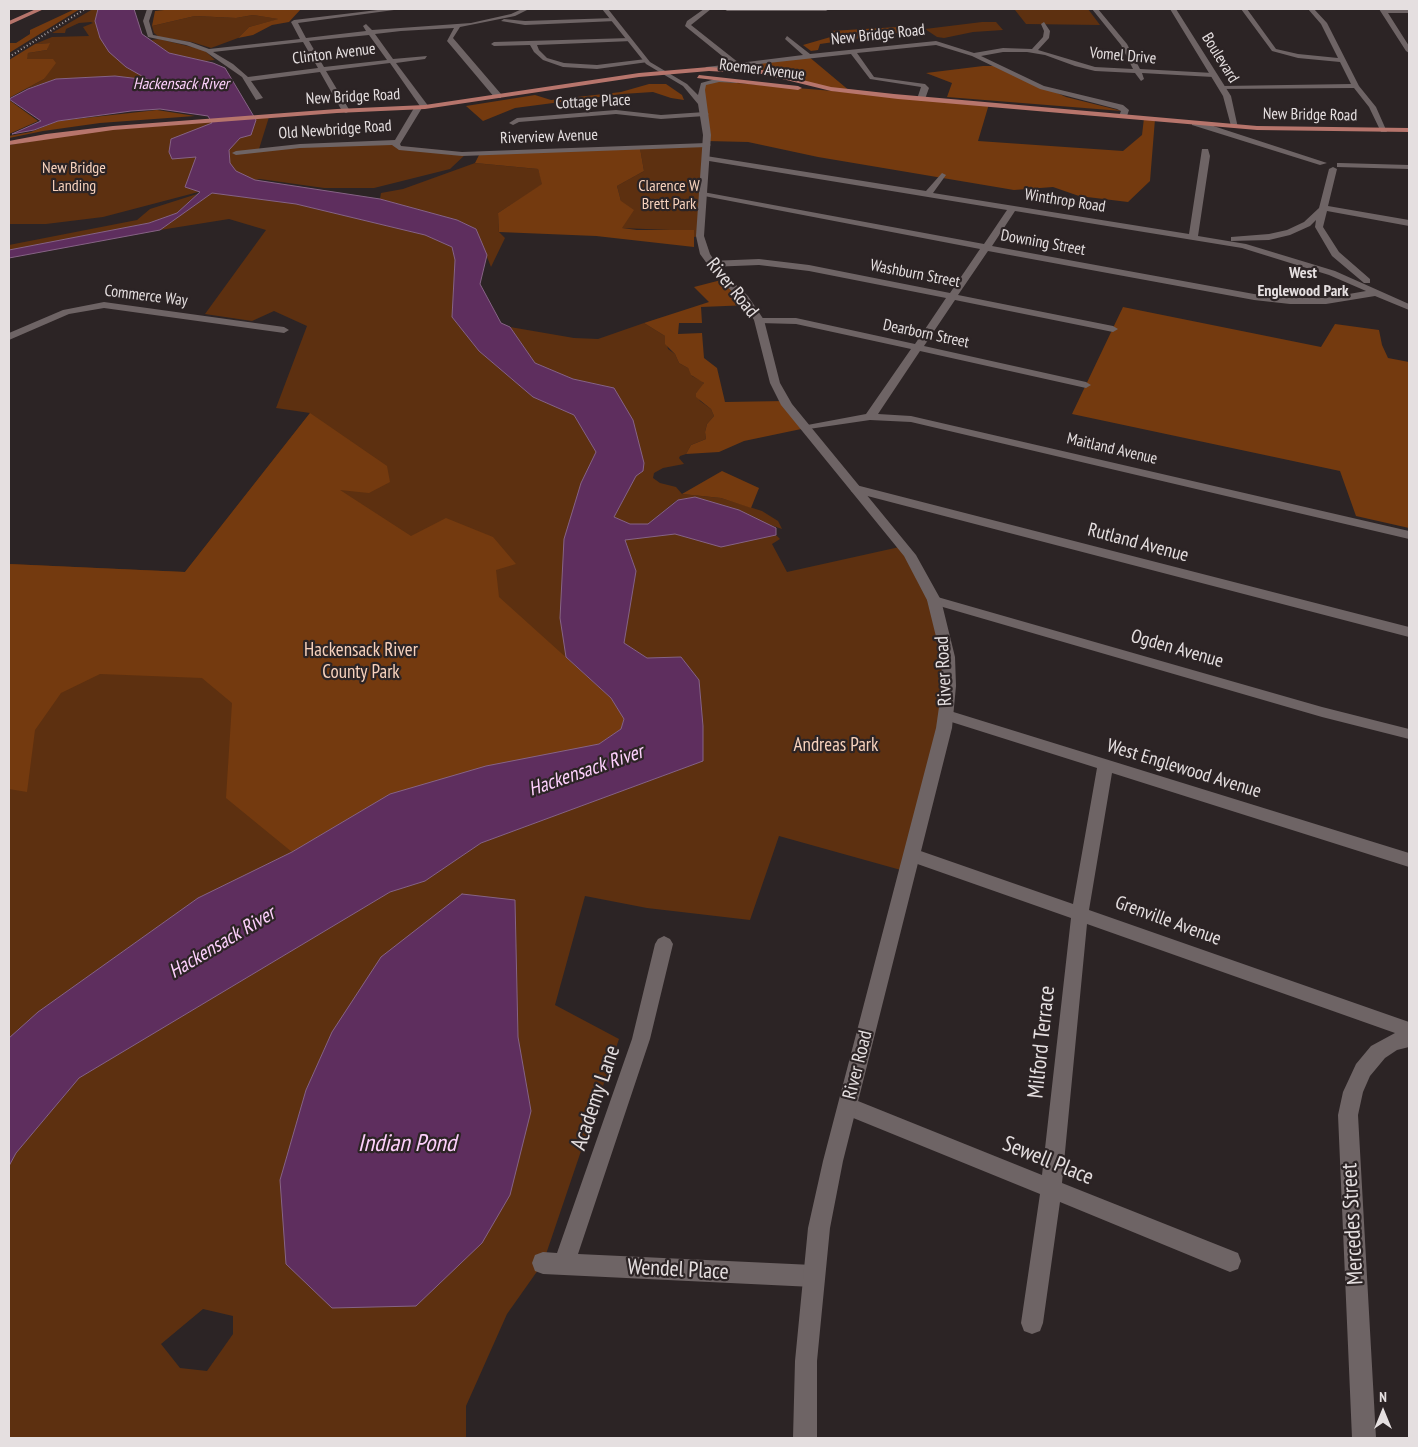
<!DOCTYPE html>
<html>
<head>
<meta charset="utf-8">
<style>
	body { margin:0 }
	#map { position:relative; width:1418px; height:1447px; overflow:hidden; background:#2c2425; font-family:"PT Sans Narrow",sans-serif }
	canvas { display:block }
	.frame { position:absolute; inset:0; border:10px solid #e5dfe0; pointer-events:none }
	.north { position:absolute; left:1358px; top:1387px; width:50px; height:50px; -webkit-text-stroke:4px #2c2425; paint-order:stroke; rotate:0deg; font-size:14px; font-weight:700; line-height:20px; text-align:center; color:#e5dfe0 }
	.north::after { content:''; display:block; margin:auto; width:18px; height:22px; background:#e5dfe0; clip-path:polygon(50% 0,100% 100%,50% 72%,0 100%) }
</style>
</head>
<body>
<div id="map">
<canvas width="1418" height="1447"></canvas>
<div class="frame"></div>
<div class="north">N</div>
</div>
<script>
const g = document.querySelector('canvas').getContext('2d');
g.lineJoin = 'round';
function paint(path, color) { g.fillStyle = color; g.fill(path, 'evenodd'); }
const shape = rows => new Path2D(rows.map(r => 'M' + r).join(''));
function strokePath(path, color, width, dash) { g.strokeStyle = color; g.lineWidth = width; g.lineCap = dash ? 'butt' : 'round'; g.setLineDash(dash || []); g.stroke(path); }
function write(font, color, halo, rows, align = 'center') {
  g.font = font + ' "PT Sans Narrow",sans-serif'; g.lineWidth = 4.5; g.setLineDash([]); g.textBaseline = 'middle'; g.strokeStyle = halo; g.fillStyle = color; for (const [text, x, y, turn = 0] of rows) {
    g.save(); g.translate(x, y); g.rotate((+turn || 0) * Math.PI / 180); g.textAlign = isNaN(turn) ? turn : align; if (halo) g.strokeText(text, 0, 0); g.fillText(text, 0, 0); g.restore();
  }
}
const green = shape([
	[93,9,98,9,95,21,126,67,150,80,115,76,56,79,26,89,44,79,53,59,26,59,28,53,47,50,49,43,35,44,52,37,89,36,83,27,93,23,91,22,79,23,66,29,65,33,52,33],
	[1088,9,1100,25,1026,24,1015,10],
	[253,15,279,19,249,27,238,38,211,48,192,42,159,37,154,33,152,26,195,16,236,18],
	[982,22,996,22,1003,30,973,32,944,38,937,37,925,29],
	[159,39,204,50,215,60,204,61,169,53,151,40],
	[269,117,259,149,397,142,396,146,467,153,450,169,374,188,324,188,260,179,206,190,103,217,46,224,9,224,9,145,93,131],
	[707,145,700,236,694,237,694,231,621,228,621,201,617,186,644,171,640,148],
	[475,163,538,169,543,184,498,213,499,232,505,238,491,267,476,229,457,220,380,199,381,193,403,189],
	[212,193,296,204,425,235,452,247,455,260,452,317,479,351,533,397,574,415,596,452,581,483,566,657,611,698,198,898,38,1012,9,1038,9,564,185,572,310,413,276,408,307,326,274,311,252,321,205,314,266,230,229,219,160,230],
	[197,194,177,213,149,223,9,250,9,245,137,220,150,209],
	[644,323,665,336,668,349,675,354,679,363,688,368,692,376,702,381,704,384,696,393,700,401,711,409,714,416,707,424,705,432,706,439,691,445,686,454,680,456,679,458,684,464,663,468,654,473,653,478,660,483,676,487,682,494,721,498,762,511,778,521,782,529,759,521,739,510,695,497,677,500,648,524,630,524,614,517,636,476,614,388,573,379,535,363,510,327,574,338,598,339],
	[675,534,721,546,776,535,780,539,772,544,787,572,904,546,924,579,949,686,908,872,779,836,750,920,647,908,585,896,555,1005,619,1039,543,1263,507,1314,466,1406,466,1438,9,1438,9,1166,16,1153,79,1078,390,892,425,881,481,843,703,761,703,726,699,680,681,657,647,658,624,643,636,571,625,539],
	[515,900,518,1038,531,1111,280,1180,306,1090,332,1032],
	[203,1309,233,1316,233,1334,207,1371,180,1368,161,1344]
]);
const forest = shape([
	[75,9,80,9,9,53,9,43,16,43,30,34,30,30],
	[173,9,301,9,289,22,272,25,253,35,238,38,249,27,278,19,253,15,236,18,195,16,152,26,155,11],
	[899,27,906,27,910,31,820,44,818,50,811,51,803,45,834,36,830,31],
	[50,43,47,50,28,53,27,59,53,59,56,63,44,79,9,98,9,60,35,44],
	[808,56,851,92,760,72,763,62],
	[983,66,997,66,1066,97,1122,111,947,97,952,83,926,73],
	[713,81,989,104,978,141,1123,151,1142,135,1144,118,1155,119,1150,181,1128,202,1079,196,1053,187,1014,190,818,157,748,142,707,141,701,86],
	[649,84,666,84,682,95,684,100,671,98,653,92,622,94,515,108,483,121,466,106,535,95,551,100,621,92],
	[9,100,38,121,9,134],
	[157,110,195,116,100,123,43,131,9,138,9,136,31,132,58,121],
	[640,148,644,171,617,186,621,201,634,210,622,228,637,230,694,230,694,247,596,236,499,232,498,213,542,184,538,169,475,163,480,153],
	[725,279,750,305,701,307,702,323,679,323,678,334,702,333,704,358,717,368,725,402,784,401,806,428,744,441,719,452,686,454,691,445,706,439,705,432,707,424,714,416,711,409,696,397,696,393,704,383,691,375,688,368,679,363,675,354,665,344,665,336,644,323,709,302,694,287],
	[1123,307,1321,347,1335,324,1379,330,1382,345,1388,358,1409,362,1409,528,1356,516,1340,471,1072,414],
	[310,413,387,466,390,482,369,493,340,490,411,536,446,518,493,537,516,564,496,570,499,597,611,698,624,718,621,729,599,744,390,794,292,852,226,798,232,703,202,678,100,674,61,693,35,730,27,792,9,789,9,564,185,572],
	[722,471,759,488,751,508,721,498,682,494]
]);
const water = shape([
	[98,9,134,9,142,34,169,53,213,63,225,68,256,120,251,135,240,138,229,150,230,163,236,171,255,180,380,199,457,220,476,229,487,255,480,284,501,323,510,327,535,363,573,379,614,388,633,420,644,463,643,471,636,476,614,517,630,524,648,524,678,500,695,497,739,510,776,528,776,535,721,547,675,534,625,540,636,571,624,643,647,658,681,657,699,680,703,726,703,761,481,843,425,881,390,892,79,1078,16,1153,9,1166,9,1038,38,1012,198,898,292,852,390,794,486,766,599,744,621,729,624,719,611,698,566,657,560,618,564,539,581,483,596,452,574,415,533,397,479,351,452,317,455,260,452,247,425,235,296,204,212,193,160,230,9,258,9,250,149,223,177,213,200,192,185,187,196,157,172,159,169,152,171,139,212,123,208,116,160,109,131,111,58,121,34,130,12,134,41,121,9,99,28,89,56,79,115,76,149,80,126,67,109,52,100,38,95,21,98,9],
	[462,894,515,900,518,1037,531,1111,510,1195,482,1243,416,1306,332,1308,286,1264,280,1180,306,1090,332,1032,381,957,462,894]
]);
const street = shape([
	[147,9,153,9,149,21,153,35,190,42,209,49,300,39,291,22,294,20,386,9,394,10,298,23,306,38,366,31,363,26,366,24,372,30,471,23,511,14,522,9,529,9,515,16,460,27,453,38,501,94,501,98,495,98,447,41,454,28,401,31,375,34,393,59,427,56,425,59,396,63,429,107,422,109,390,63,326,71,350,111,346,113,342,111,320,72,251,81,263,98,256,100,242,77,206,52,186,45,148,37,143,21,147,9],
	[369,35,387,60,324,67,309,41,369,35],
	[303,42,318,68,248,77,233,64,213,52,303,42],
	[704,9,711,9,691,25,739,63,803,55,785,39,787,36,810,54,936,41,974,53,1003,48,1032,49,1043,37,1044,31,1041,24,1044,22,1050,31,1049,38,1038,50,1095,67,1133,69,1121,45,1092,9,1098,9,1127,44,1140,69,1213,73,1216,75,1213,77,1142,73,1144,79,1141,81,1135,73,1095,71,1075,66,1045,55,1027,52,1003,52,981,56,1044,86,1123,105,1129,110,1127,116,1123,118,1119,116,1121,111,1117,109,1040,89,972,56,936,45,857,53,874,77,925,84,929,88,925,99,921,101,917,99,921,87,870,79,851,54,704,70,706,67,732,64,685,26,687,21,704,9],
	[724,9,829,9,826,11,727,11,724,9],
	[1241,9,1247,9,1276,49,1298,54,1338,58,1321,24,1308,9,1314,9,1327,23,1359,86,1376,107,1387,132,1381,132,1369,107,1354,88,1220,89,1222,86,1351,84,1340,62,1298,58,1272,51,1241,9],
	[1379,9,1409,9,1409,13,1388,13,1409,46,1409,53,1406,51,1379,9],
	[614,18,616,21,525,25,501,21,504,19,525,21,614,18],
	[630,38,632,41,537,45,539,50,547,58,564,63,597,65,646,59,648,62,597,69,563,67,543,60,534,52,530,45,494,46,491,44,494,42,630,38],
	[418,106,422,108,400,144,401,146,462,152,707,143,711,145,707,147,462,156,399,150,392,145,300,148,236,155,232,153,236,151,300,144,395,140,414,108,418,106],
	[616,110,661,115,705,112,709,114,705,116,661,119,616,114,519,122,513,125,509,123,517,118,616,110],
	[1192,121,1198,121,1327,163,1320,165,1192,125,1192,121],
	[1202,149,1208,149,1210,156,1198,236,1246,244,1335,271,1409,304,1409,310,1375,296,1326,304,1290,304,1254,300,988,251,958,295,1113,326,1118,329,1113,332,955,300,924,346,1086,382,1091,385,1086,388,920,351,878,414,911,416,1409,531,1409,539,911,422,870,420,802,430,802,426,866,414,911,349,796,324,759,323,754,320,755,318,796,318,915,344,946,298,809,271,759,265,710,267,705,264,710,261,759,259,809,265,950,293,980,249,699,195,703,192,984,244,1007,210,703,160,702,158,706,156,926,191,942,173,946,175,933,193,1189,234,1202,149],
	[1015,211,1242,248,1329,275,1366,291,1326,298,1290,298,1254,294,992,246,1015,211],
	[1340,163,1409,165,1409,169,1337,167,1337,163,1340,163],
	[1333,167,1337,169,1328,206,1409,220,1409,226,1327,211,1323,227,1339,252,1370,279,1370,283,1364,283,1332,256,1315,227,1316,220,1310,226,1290,235,1269,240,1231,241,1231,237,1269,234,1287,230,1304,222,1319,208,1329,169,1333,167],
	[104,302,284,327,289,330,284,333,104,308,69,314,9,340,9,333,63,310,104,302],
	[856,485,1409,627,1409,637,852,492,850,489,852,486,856,485],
	[934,596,1322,707,1409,729,1409,739,1322,717,929,603,927,600,934,596],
	[947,710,1409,853,1409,867,1112,773,1089,910,1409,1022,1409,1047,1397,1050,1385,1058,1370,1076,1363,1092,1358,1115,1376,1438,1352,1438,1338,1115,1343,1092,1356,1064,1371,1046,1395,1033,1087,924,1062,1183,1238,1253,1241,1261,1238,1269,1230,1272,1060,1202,1043,1323,1040,1331,1032,1334,1024,1331,1021,1323,1040,1194,841,1113,838,1106,841,1099,848,1097,1042,1175,1071,918,906,860,904,855,906,850,912,848,1073,904,1097,768,942,719,940,715,942,711,947,710],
	[664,936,670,939,673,944,650,1039,578,1254,813,1265,821,1268,824,1276,821,1284,813,1287,543,1274,535,1271,532,1263,535,1255,543,1252,557,1253,632,1039,655,944,658,939,664,936]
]);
const secondary = shape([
	[602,9,608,9,650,62,687,84,698,95,701,83,719,78,740,81,737,83,719,82,706,85,705,90,711,135,704,236,710,254,722,272,748,296,764,320,780,383,792,404,916,555,941,600,955,657,956,686,952,728,843,1161,830,1228,817,1361,817,1438,793,1438,795,1361,808,1228,823,1161,936,728,942,686,941,657,927,600,904,556,781,405,770,383,754,320,741,300,716,276,700,254,696,236,703,135,698,104,683,86,646,64,602,9],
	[1170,9,1176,9,1231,96,1238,128,1231,126,1223,96,1170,9]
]);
const primary = shape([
	[36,9,44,9,9,25,9,21,36,9],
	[709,67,762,70,831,87,894,94,1257,126,1409,128,1409,132,1257,130,898,99,831,91,762,74,709,71,639,77,425,109,337,113,113,130,9,145,9,141,46,134,113,126,337,109,425,105,639,73,709,67],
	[699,75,798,86,802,88,798,90,697,78,699,75]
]);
const rail = shape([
	[9,57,85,9]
]);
const farStreetnames = [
	["New Bridge Road",878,35,-6],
	["Clinton Avenue",334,54,-7],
	["Vomel Drive",1123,56,5],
	["Boulevard",1220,58,58],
	["Roemer Avenue",762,70,7],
	["New Bridge Road",353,97,-3],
	["Cottage Place",593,102,-3],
	["New Bridge Road",1310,115,1],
	["Old Newbridge Road",335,130,-4],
	["Riverview Avenue",549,137,-2],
	["Winthrop Road",1065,201,9],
	["Downing Street",1043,243,10],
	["Washburn Street",915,274,11],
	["Commerce Way",146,296,7],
	["Dearborn Street",926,334,12],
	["Maitland Avenue",1112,449,13]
];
const farWaternames = [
	["Hackensack River",181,84]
];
const farParknames = [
	["New Bridge",74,168],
	["Landing",74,186],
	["Clarence W",669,186],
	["Brett Park",669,204]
];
const farNeighbourhoodnames = [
	["West",1303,273],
	["Englewood Park",1303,291]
];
const streetNames = [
	["River Road",732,288,51],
	["Rutland Avenue",1138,543,15],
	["Ogden Avenue",1177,649,16],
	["River Road",944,671,-93],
	["West Englewood Avenue",1184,769,17],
	["Grenville Avenue",1168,921,20],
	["River Road",858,1065,-76]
];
const parkNames = [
	["Hackensack River",361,651],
	["County Park",361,673],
	["Andreas Park",836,746]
];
const waterNames = [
	["Hackensack River",586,771,-19],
	["Hackensack River",222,943,-31]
];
const nearStreetnames = [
	["Milford Terrace",1042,1042,-84],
	["Academy Lane",596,1098,-71],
	["Sewell Place",1048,1161,22],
	["Mercedes Street",1353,1224,-93],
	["Wendel Place",678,1270,3]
];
const nearWaternames = [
	["Indian Pond",407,1144]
];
paint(green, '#5d3010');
paint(forest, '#743a0f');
paint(water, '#5e2e5e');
strokePath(water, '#866385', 1);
paint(street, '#6e6465');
paint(secondary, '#6e6465');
paint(primary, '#b7756c');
strokePath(rail, '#aaa3a4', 2, [1, 2.5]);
write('16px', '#e5dfe0', '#2c2425', farStreetnames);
write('italic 16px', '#fed1fd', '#2c2425', farWaternames);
write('16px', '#f7d2bd', '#2c2425', farParknames);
write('bold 16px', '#e5dfe0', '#2c2425', farNeighbourhoodnames);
write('19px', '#e5dfe0', '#2c2425', streetNames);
write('19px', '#f7d2bd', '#2c2425', parkNames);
write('italic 20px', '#fed1fd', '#2c2425', waterNames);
write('22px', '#e5dfe0', '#2c2425', nearStreetnames);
write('italic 24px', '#fed1fd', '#2c2425', nearWaternames);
</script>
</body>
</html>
